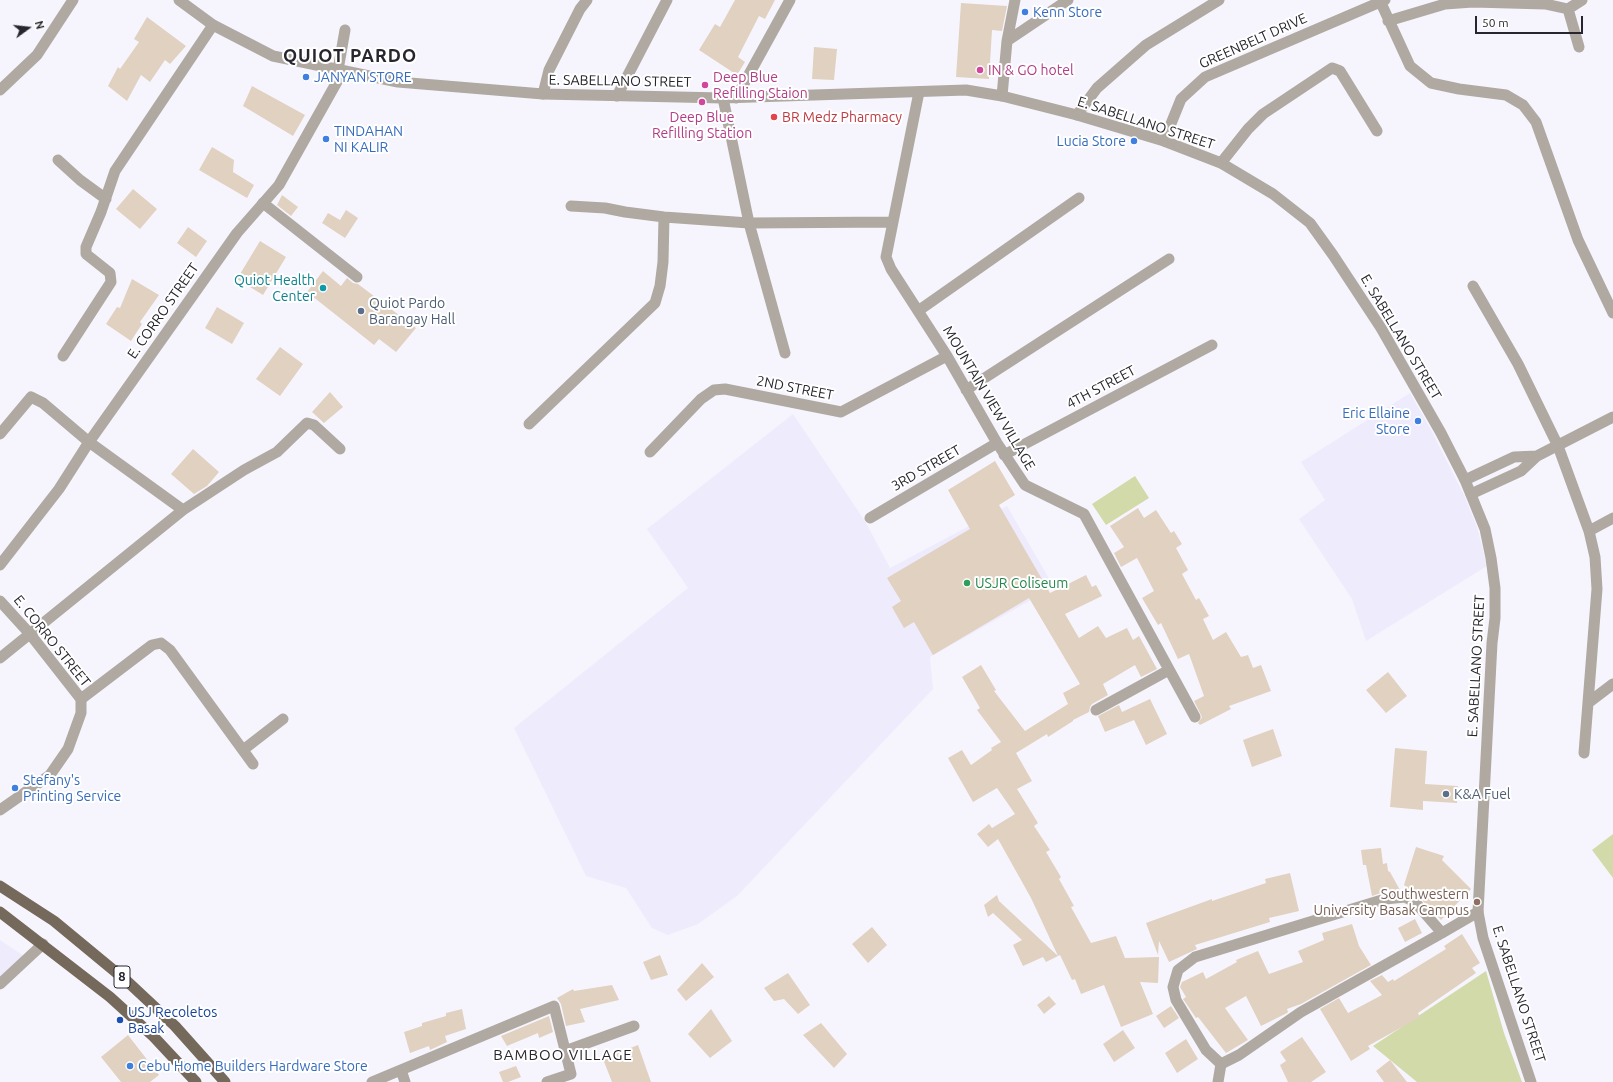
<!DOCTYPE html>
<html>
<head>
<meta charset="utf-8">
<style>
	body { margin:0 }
	#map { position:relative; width:1613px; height:1082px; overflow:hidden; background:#f6f5fe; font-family:Ubuntu,sans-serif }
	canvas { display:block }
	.north { position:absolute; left:8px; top:8px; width:40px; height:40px; -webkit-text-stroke:3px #fff; paint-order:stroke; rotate:75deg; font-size:11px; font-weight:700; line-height:16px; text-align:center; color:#27262e }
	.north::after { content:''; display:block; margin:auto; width:14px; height:18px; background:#27262e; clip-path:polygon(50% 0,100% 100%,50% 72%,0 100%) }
	.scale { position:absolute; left:1475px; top:16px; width:108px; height:18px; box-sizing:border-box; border:2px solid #27262e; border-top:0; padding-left:5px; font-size:12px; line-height:14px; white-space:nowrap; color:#27262e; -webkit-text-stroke:3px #fff; paint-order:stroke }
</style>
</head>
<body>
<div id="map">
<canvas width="1613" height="1082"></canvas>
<div class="north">N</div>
<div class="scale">50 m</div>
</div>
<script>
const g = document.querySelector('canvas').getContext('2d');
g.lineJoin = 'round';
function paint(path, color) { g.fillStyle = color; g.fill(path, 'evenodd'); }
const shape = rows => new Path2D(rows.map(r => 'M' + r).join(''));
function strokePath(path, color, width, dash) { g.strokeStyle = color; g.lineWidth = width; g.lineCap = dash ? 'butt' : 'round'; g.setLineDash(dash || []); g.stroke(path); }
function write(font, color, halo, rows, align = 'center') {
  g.font = font + ' Ubuntu,sans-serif'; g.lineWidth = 4; g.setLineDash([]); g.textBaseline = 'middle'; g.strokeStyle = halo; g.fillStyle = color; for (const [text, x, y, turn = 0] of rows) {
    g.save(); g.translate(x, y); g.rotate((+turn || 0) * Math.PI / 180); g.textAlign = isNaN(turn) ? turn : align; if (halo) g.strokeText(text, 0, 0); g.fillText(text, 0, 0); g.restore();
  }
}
const built = shape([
	[1410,393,1431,430,1464,495,1477,527,1487,566,1366,641,1352,599,1299,519,1325,500,1301,462],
	[793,414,865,521,890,568,1007,506,1054,587,930,657,933,689,737,896,698,924,668,935,652,928,626,888,586,876,514,728,688,588,647,529],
	[0,940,24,956,0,978]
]);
const green = shape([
	[1135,476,1149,498,1106,525,1092,504],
	[1613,834,1613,878,1592,850],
	[1486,971,1504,1033,1522,1082,1417,1082,1373,1046]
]);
const building = shape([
	[735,0,775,0,765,19,759,16,738,57,745,62,737,75,699,50,715,24,720,27],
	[961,3,1007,6,1002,31,992,30,989,79,956,77],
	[147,17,186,46,170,64,165,60,150,82,141,75,127,101,108,86,118,67,120,69,139,42,134,39],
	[814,47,837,49,834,80,812,79],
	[252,86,305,115,293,136,243,106],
	[212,147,234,160,233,172,254,185,247,198,199,170],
	[133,189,157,209,140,229,116,209],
	[282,195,298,207,291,216,277,205],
	[346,210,358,218,345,238,322,223,328,213,340,220],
	[188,227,207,241,196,257,177,243],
	[260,241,286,257,263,295,237,279],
	[323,271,341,286,347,278,353,283,358,284,416,328,396,352,379,339,374,345,307,292],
	[132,279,159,295,140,322,142,324,131,341,106,324,117,307,120,308],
	[217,307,244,323,232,344,205,328],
	[280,347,303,364,280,396,256,379],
	[330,392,343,407,324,423,312,412],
	[193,449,219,472,207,486,194,494,171,474],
	[995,461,1015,495,999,505,1050,593,1086,575,1092,587,1096,585,1102,596,1065,614,1079,638,1098,626,1106,638,1127,628,1133,640,1139,636,1157,669,1141,677,1135,665,1103,684,1108,695,1092,704,1090,707,1089,712,1073,720,1073,721,1048,737,1047,734,1016,753,1032,781,1017,789,1038,823,1034,826,1050,850,1046,852,1061,877,1059,879,1074,906,1071,907,1091,943,1116,936,1125,958,1159,957,1158,983,1140,982,1153,1014,1121,1027,1104,985,1081,994,1075,979,1072,980,1060,955,1046,962,1043,957,1023,966,1013,945,1022,940,993,913,988,917,984,905,997,895,999,901,1058,956,1031,898,998,839,988,847,977,834,989,824,992,828,1015,814,997,788,973,802,948,758,962,750,971,765,992,750,991,748,1001,742,977,710,980,708,962,677,981,665,996,690,994,691,1025,731,1068,704,1063,693,1080,684,1029,598,933,655,914,622,904,628,892,607,901,601,887,578,970,529,948,490],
	[1138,508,1144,518,1156,510,1171,533,1174,531,1182,544,1176,548,1188,570,1182,574,1196,600,1199,598,1209,616,1203,619,1213,640,1226,632,1241,657,1248,655,1253,668,1261,665,1271,691,1229,706,1231,709,1200,725,1198,723,1202,717,1194,701,1204,696,1189,654,1178,659,1161,623,1158,625,1142,598,1154,591,1137,558,1121,567,1114,553,1124,547,1110,526],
	[1388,672,1407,696,1386,713,1366,690],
	[1150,699,1167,734,1146,745,1134,720,1105,732,1098,716,1119,705,1122,712],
	[1273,729,1282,756,1252,767,1243,740],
	[1395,748,1427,751,1425,784,1458,786,1457,803,1423,801,1423,810,1390,807],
	[1416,847,1444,856,1442,860,1471,889,1441,920,1432,910,1435,908,1426,904,1404,885],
	[1381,848,1383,864,1387,863,1388,871,1390,872,1400,890,1384,892,1372,896,1366,865,1363,865,1361,850],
	[1290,873,1299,911,1269,918,1270,922,1195,945,1197,949,1169,962,1159,941,1158,955,1146,923,1212,899,1212,901,1266,883,1265,879],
	[1415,919,1422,933,1405,942,1398,928],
	[1352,924,1359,946,1371,965,1301,1004,1287,1009,1288,1012,1287,1013,1261,1026,1246,996,1225,1008,1248,1040,1226,1053,1198,1017,1196,1018,1183,999,1186,997,1180,987,1182,982,1203,972,1206,979,1237,962,1236,960,1258,951,1269,974,1303,962,1298,951,1324,940,1322,933],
	[872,927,887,945,868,963,852,944],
	[1462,934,1480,963,1472,968,1476,973,1418,1013,1420,1017,1368,1046,1370,1049,1351,1061,1320,1009,1339,998,1348,1013,1382,995,1370,981,1382,975,1388,982,1393,979,1394,981,1446,949,1444,946],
	[660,955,668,975,651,980,643,962],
	[702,963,714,977,686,1001,677,990],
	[788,973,810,1005,798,1014,784,999,774,1001,764,988],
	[612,985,619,1000,580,1009,585,1022,566,1026,561,1004,557,998,573,989,574,991],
	[1049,996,1056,1004,1044,1014,1037,1005],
	[1171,1006,1179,1018,1164,1028,1156,1016],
	[462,1009,466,1029,445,1036,447,1042,430,1050,429,1046,410,1053,404,1032,422,1026,422,1023,446,1016,446,1013],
	[711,1009,732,1041,710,1058,688,1034],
	[549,1016,553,1032,539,1038,538,1033,507,1046,501,1036],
	[821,1023,847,1054,834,1068,803,1035],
	[1123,1030,1135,1048,1114,1062,1103,1044],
	[128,1035,159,1075,150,1082,121,1082,101,1057],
	[1302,1037,1326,1072,1311,1082,1288,1082,1280,1065,1286,1061,1280,1052],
	[1186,1039,1198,1059,1177,1073,1165,1053],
	[638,1045,651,1082,612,1082,603,1059],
	[1390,1060,1407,1082,1384,1082,1376,1071],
	[516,1066,521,1077,508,1082,503,1082,499,1072]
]);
const minor = shape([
	[1381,3,1410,66,1431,83,1459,89,1506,95,1523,105,1536,122,1578,240,1613,313],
	[1568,9,1579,47],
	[1388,21,1445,4,1473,2,1545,4,1568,9,1582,0],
	[1007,41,1068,0],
	[338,70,345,30],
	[0,90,37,55,73,0],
	[919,92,886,257,891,269,947,356,997,443,1025,485,1084,514,1195,717],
	[543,94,549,70,580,9,587,0],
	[617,96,667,0],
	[1002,96,1007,41,1015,0],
	[723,98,749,223,785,353],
	[736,98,790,0],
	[1077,115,1097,88,1146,45,1219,0],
	[1164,141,1181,99,1205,77,1385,0],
	[58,160,80,180,106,199],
	[1221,163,1248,129,1263,114,1332,68,1340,71,1377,131],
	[263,203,357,277],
	[571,206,605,208,625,212,664,217,749,223,893,222],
	[1473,286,1518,364,1558,446,1589,531,1595,557,1597,589,1584,753],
	[918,311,1079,198],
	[63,356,111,282,110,273,86,254,86,247,101,212,115,171,213,25],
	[966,390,1169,259],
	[529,424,655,303,660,286,663,262,664,217],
	[0,434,31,397,43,403,89,442,183,510],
	[650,452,701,399,714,390,725,389,841,412,947,356],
	[1004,455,1212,345],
	[1465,480,1514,457,1537,456],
	[1471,494,1521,471,1537,456,1613,417],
	[870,518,997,443],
	[1589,531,1613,518],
	[0,658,183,510,244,470,277,452,307,423,314,425,340,449],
	[81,699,152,645,161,643,170,650,253,764],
	[1588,703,1613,684],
	[1096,710,1169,670],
	[243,750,283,719],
	[1442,933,1415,902,1405,897,1385,899,1195,957,1178,970,1173,987,1176,1000,1206,1050,1221,1064,1239,1055,1301,1012,1442,933,1478,912],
	[0,984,43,944],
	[565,1051,634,1026],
	[401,1070,405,1082],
	[372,1082,554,1006,571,1074,547,1082],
	[1218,1082,1221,1064]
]);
const tertiary = shape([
	[179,0,213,25,273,56,398,82,543,94,723,98,966,90,1002,96,1077,115,1164,141,1221,163,1273,194,1310,223,1333,255,1381,328,1441,433,1465,480,1485,529,1491,558,1495,588,1495,618,1492,643,1478,912,1483,938,1531,1082],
	[0,565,59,489,89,442,237,233,279,185,343,71],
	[0,601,30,634,81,699,81,713,68,749,50,775,0,810]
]);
const primary = shape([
	[0,886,54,921,129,983,175,1026,225,1082],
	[0,912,110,997,154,1037,196,1082]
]);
const markers = [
	[1025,12,4,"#3f7fe0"],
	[980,70,4,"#d1479c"],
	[306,77,4,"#3f7fe0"],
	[705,85,4,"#d1479c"],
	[702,102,4,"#d1479c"],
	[774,117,4,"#e0444e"],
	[326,139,4,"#3f7fe0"],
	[1134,141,4,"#3f7fe0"],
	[323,288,4,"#0f9aa8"],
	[361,311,4,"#5c6f8a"],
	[1418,421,4,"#3f7fe0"],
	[967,583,4,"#2e9e5b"],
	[15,788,4,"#3f7fe0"],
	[1446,794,4,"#5c6f8a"],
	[1477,902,4,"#8d6e63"],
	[120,1020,4,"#1a4fb4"],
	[130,1066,4,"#3f7fe0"]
];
const shields = [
	[122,977,16]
];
const shieldNames = [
	["8",122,977]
];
const shopNames = [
	["Kenn Store",1033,12],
	["JANYAN STORE",314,77],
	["TINDAHAN",334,131],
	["NI KALIR",334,147],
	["Lucia Store",1126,141,"right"],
	["Eric Ellaine",1410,413,"right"],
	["Store",1410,429,"right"],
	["Stefany's",23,780],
	["Printing Service",23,796],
	["Cebu Home Builders Hardware Store",138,1066]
];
const streetNames = [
	["GREENBELT DRIVE",1253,41,-24],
	["E. SABELLANO STREET",620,81,1],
	["E. SABELLANO STREET",1146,123,18],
	["E. CORRO STREET",163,311,-55],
	["E. SABELLANO STREET",1401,337,59],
	["4TH STREET",1101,387,-28],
	["2ND STREET",795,388,11],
	["MOUNTAIN VIEW VILLAGE",989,398,59],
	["3RD STREET",926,468,-30],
	["E. CORRO STREET",52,641,51],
	["E. SABELLANO STREET",1476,666,-87],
	["E. SABELLANO STREET",1519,994,72]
];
const hotelNames = [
	["IN & GO hotel",988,70],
	["Deep Blue",713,77],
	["Refilling Staion",713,93],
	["Deep Blue",702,117,"center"],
	["Refilling Station",702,133,"center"]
];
const healthNames = [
	["BR Medz Pharmacy",782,117]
];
const cultureNames = [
	["Quiot Health",315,280],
	["Center",315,296]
];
const serviceNames = [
	["Quiot Pardo",369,303],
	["Barangay Hall",369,319],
	["K&A Fuel",1454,794]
];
const leisureNames = [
	["USJR Coliseum",975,583]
];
const educationNames = [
	["Southwestern",1469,894],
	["University Basak Campus",1469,910]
];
const transitNames = [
	["USJ Recoletos",128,1012],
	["Basak",128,1028]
];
const neighbourhoodNames = [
	["BAMBOO VILLAGE",563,1055]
];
const districtNames = [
	["QUIOT PARDO",350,56]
];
paint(built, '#eeebfc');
paint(green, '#d2daaa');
paint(building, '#e1d1c0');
strokePath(minor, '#b0a9a2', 11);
strokePath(tertiary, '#b0a9a2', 11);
strokePath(primary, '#75695c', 11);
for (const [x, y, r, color] of markers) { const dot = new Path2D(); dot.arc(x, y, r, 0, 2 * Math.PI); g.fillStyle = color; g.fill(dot); strokePath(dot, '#fff', 1.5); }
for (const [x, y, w] of shields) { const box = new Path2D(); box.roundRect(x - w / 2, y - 11, w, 22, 3); g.fillStyle = '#fff'; g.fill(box); strokePath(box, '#27262e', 1); }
write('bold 13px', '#27262e', null, shieldNames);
write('14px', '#366cbe', '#fff', shopNames, 'left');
write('14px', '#27262e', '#fff', streetNames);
write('14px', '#b23c85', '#fff', hotelNames, 'left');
write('14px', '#be3a42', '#fff', healthNames, 'left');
write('14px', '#0d838f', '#fff', cultureNames, 'right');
write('14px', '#4e5e75', '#fff', serviceNames, 'left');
write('14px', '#27864d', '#fff', leisureNames, 'left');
write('14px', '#785e54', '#fff', educationNames, 'right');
write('14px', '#164399', '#fff', transitNames, 'left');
g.letterSpacing = '1px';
write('15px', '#27262e', '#fff', neighbourhoodNames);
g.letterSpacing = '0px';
g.letterSpacing = '1px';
write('bold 18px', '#27262e', '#fff', districtNames);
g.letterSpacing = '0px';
</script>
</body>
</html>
